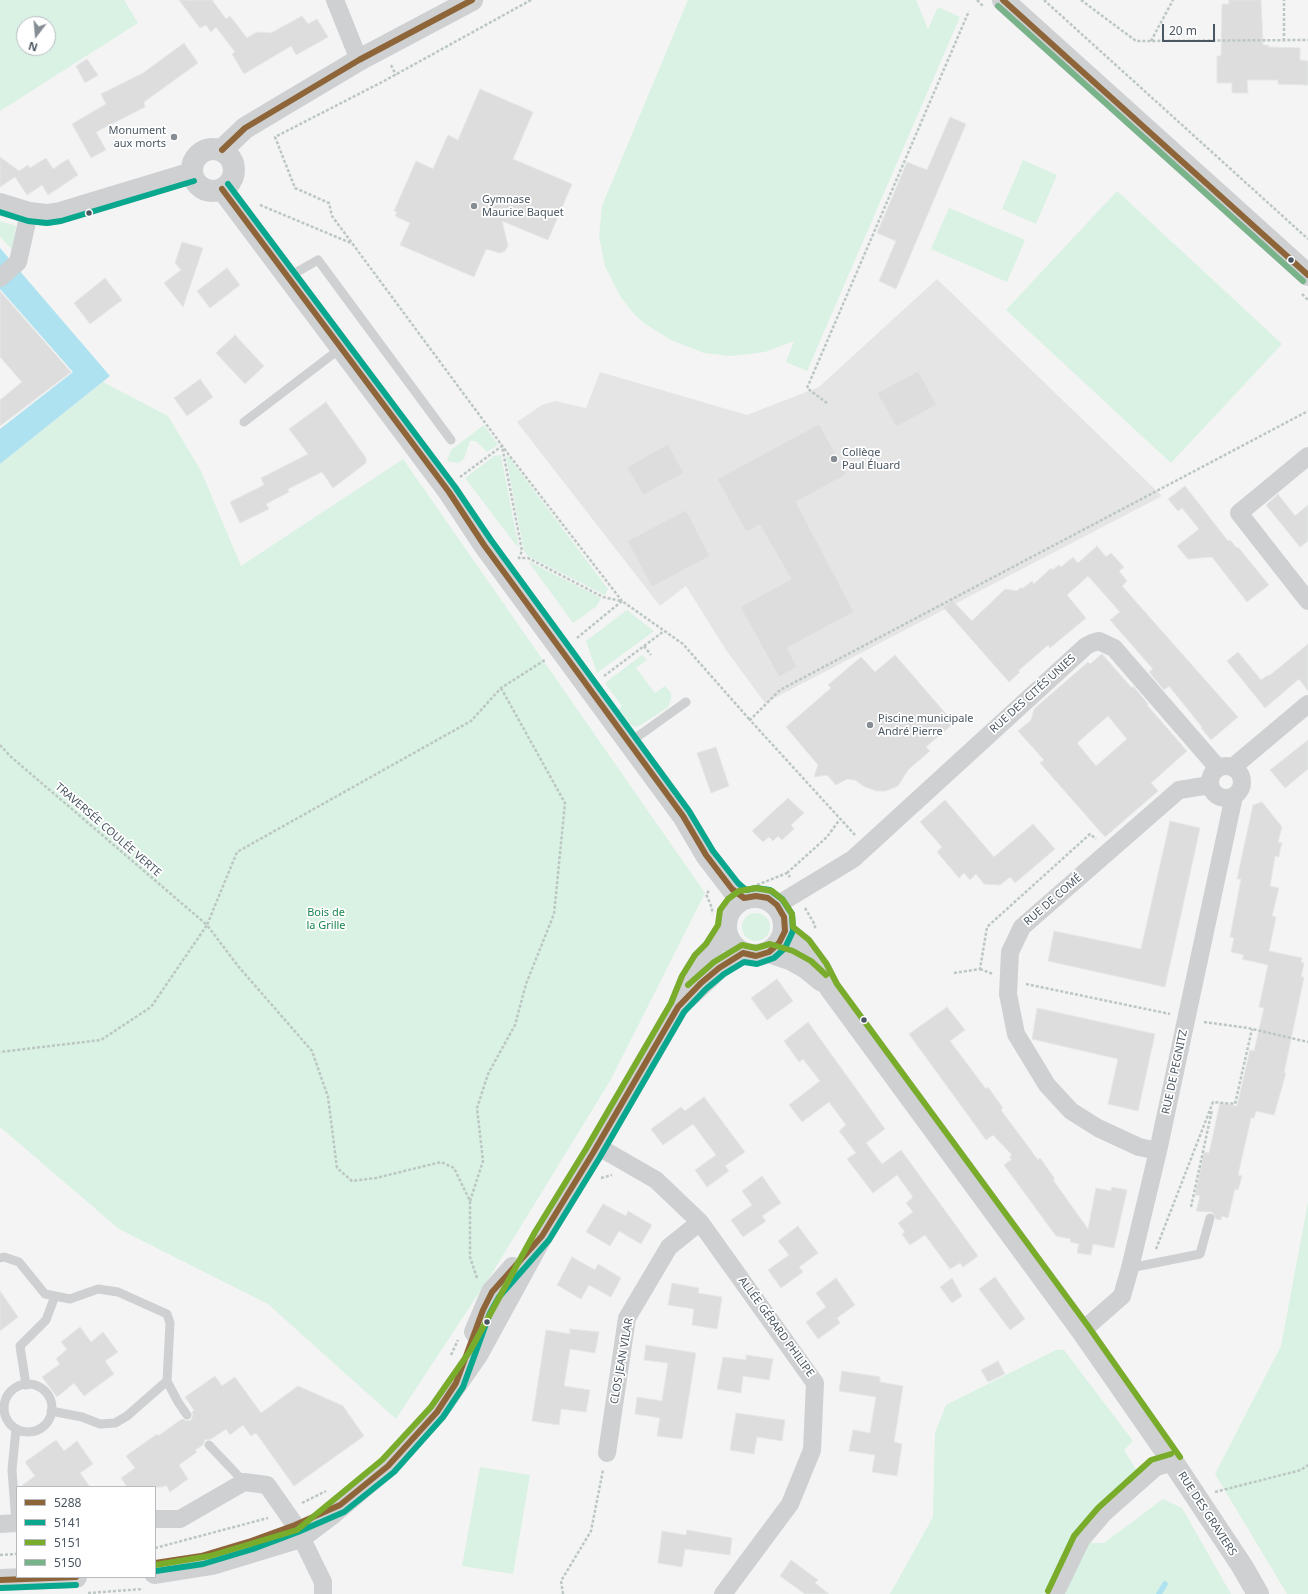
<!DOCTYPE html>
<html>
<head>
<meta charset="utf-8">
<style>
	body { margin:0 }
	#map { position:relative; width:1308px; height:1594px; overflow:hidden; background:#f4f4f4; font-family:"Noto Sans",sans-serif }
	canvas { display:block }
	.legend { position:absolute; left:16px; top:1486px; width:140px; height:92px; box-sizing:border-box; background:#fff; border:1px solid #b7bbc0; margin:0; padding:5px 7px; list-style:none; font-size:12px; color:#4a5661 }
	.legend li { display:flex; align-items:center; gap:8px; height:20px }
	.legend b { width:20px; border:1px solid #b7bbc0 }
	.north { position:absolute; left:16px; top:16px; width:40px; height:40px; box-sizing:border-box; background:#fff; border:1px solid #b7bbc0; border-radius:50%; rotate:196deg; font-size:11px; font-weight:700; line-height:16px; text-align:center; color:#4a5661 }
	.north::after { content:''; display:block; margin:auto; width:14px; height:18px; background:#868d94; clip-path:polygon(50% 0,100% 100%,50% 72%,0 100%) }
	.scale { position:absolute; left:1162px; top:24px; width:53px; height:18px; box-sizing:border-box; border:2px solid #4a5661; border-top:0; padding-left:5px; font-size:12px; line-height:14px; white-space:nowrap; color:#4a5661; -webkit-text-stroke:3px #fff; paint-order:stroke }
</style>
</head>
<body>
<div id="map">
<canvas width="1308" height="1594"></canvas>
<ul class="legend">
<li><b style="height:5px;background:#8e6539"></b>5288</li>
<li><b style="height:5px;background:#09a88e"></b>5141</li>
<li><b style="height:5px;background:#79ac2b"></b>5151</li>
<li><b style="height:5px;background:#79b38a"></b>5150</li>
</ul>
<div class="north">N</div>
<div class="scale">20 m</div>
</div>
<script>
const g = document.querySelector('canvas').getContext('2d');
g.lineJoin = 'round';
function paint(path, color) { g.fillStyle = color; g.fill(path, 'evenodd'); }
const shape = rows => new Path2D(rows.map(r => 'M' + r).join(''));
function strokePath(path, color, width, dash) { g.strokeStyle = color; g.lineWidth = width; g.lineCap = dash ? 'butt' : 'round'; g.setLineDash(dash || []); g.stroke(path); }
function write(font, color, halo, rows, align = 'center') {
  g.font = font + ' "Noto Sans",sans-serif'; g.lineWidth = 3.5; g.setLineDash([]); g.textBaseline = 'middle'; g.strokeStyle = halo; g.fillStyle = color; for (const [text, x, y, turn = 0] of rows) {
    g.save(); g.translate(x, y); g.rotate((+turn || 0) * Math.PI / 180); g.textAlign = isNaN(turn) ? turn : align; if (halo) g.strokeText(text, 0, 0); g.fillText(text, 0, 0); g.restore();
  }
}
const education = shape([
	[937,279,1162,496,765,703,726,650,686,586,660,606,517,422,542,405,555,401,586,408,600,372,747,415,819,387]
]);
const green = shape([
	[0,0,124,0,138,23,0,111],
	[24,24,48,24,48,48,24,48],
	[688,0,916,0,928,29,938,7,960,17,807,371,786,362,794,341,765,352,730,356,704,353,671,340,647,325,635,315,620,296,605,266,599,236,602,206],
	[1023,160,1057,175,1036,224,1002,209],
	[1117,191,1282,344,1171,463,1006,310],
	[949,208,1025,240,1007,282,931,249],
	[0,221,16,226,12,250,0,236],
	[103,382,168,416,201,471,241,566,403,459,705,893,610,1081,494,1270,396,1419,268,1304,119,1229,0,1127,0,464],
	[484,425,498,445,487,452,476,441,470,441,464,459,458,463,447,461,451,450],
	[501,455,519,549,465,478,494,456],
	[508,456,608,589,605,595,528,556,524,551,506,457],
	[528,561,601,598,597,606,573,623],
	[627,610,654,631,597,673,586,641],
	[642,655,647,660,636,668,655,693,665,686,671,693,671,699,668,707,641,725,635,727,630,725,618,710,622,706,605,683],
	'742 927a14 14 0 1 1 28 0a14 14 0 1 1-28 0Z',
	[1308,1202,1308,1594,1287,1594,1215,1474,1281,1346],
	[1056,1350,1064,1350,1133,1441,1124,1450,1137,1471,1099,1505,1075,1535,1086,1543,1104,1543,1163,1499,1182,1508,1231,1594,890,1594,933,1517,935,1433,946,1405],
	[480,1467,530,1475,513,1574,462,1566]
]);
const water = shape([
	[0,248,110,376,0,464,0,429,73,372,0,289]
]);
const stream = shape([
	[1159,1594,1165,1584]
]);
const building = shape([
	[179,0,212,0,226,19,230,16,247,38,257,32,271,33,302,16,308,24,317,19,328,37,296,55,291,46,244,74,232,54,235,52,216,27,211,32,206,25,200,28,179,0],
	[1229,0,1261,0,1263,45,1268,45,1268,47,1300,48,1300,60,1308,61,1308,85,1278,84,1278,80,1247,80,1248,93,1232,93,1232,83,1217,83,1217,56,1221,56,1222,4,1229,4,1229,0],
	[184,43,198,63,144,102,145,107,96,132,106,150,91,158,72,124,106,104,101,94,143,73,184,43],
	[87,59,98,75,85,83,76,66,87,59],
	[480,89,533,112,513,159,572,184,548,240,502,221,508,246,505,251,500,253,486,249,474,277,400,245,410,223,395,216,397,212,394,211,416,161,433,169,448,135,458,140,480,89],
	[950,117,966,124,896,289,879,281,896,241,877,233,907,162,927,170,950,117],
	[0,157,19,171,28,165,30,168,46,158,53,169,68,159,78,175,48,195,42,185,27,195,15,177,0,187,0,157],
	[182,242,203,248,183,307,164,283,181,270,175,263,182,242],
	[227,268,240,285,210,308,197,291,227,268],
	[105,278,122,300,90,324,74,303,105,278],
	[0,291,71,372,0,426,0,400,22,382,0,357,0,291],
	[235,335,264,366,245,384,216,353,235,335],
	[918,371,937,405,896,427,877,393,918,371],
	[200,379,213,397,187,416,174,398,200,379],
	[326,402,366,458,366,463,333,488,322,472,288,489,289,492,266,504,269,509,240,523,230,502,264,485,261,478,308,454,289,429,326,402],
	[819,424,847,474,796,502,854,612,787,648,797,667,779,677,740,607,791,579,760,525,746,532,717,479,819,424],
	[668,444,684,473,643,495,627,467,668,444],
	[1185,486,1228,541,1230,540,1237,548,1238,547,1269,585,1247,602,1212,557,1188,559,1177,546,1199,529,1182,508,1178,511,1168,499,1185,486],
	[1278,494,1295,516,1308,505,1308,541,1300,547,1266,505,1278,494],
	[686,510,710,556,652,587,627,541,686,510],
	[1097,546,1106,557,1111,553,1124,567,1119,571,1127,581,1122,586,1238,717,1211,740,1201,728,1202,727,1169,686,1164,690,1149,672,1153,669,1110,620,1120,612,1088,576,1067,595,1086,618,1050,648,1048,645,1018,671,1020,672,1009,682,943,607,952,600,972,621,1005,589,1017,591,1021,587,1022,589,1032,581,1034,584,1051,568,1052,570,1059,565,1061,567,1073,557,1078,563,1097,546],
	[1308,644,1308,691,1299,679,1265,708,1227,661,1238,652,1261,680,1268,675,1269,676,1308,644],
	[1102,654,1132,688,1133,686,1148,704,1147,705,1187,751,1151,783,1158,791,1105,837,1040,763,1044,760,1018,731,1031,720,1034,709,1088,662,1090,664,1102,654],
	[1108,716,1127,739,1096,766,1077,743,1108,716],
	[895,655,954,723,926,747,930,751,908,770,898,786,886,791,877,791,865,787,855,780,847,779,836,785,827,775,814,777,818,765,786,727,831,688,828,685,861,657,875,672,895,655],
	[1308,740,1308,769,1285,788,1270,770,1308,740],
	[716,747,729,786,711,793,697,753,716,747],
	[788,798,804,813,791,825,794,829,782,840,778,836,773,841,769,837,763,842,752,831,788,798],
	[945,800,994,857,1033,824,1055,849,1015,883,1010,877,1000,885,984,884,976,874,970,880,964,873,959,878,937,852,942,847,920,822,945,800],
	[1262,802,1282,827,1278,842,1282,843,1280,850,1279,857,1275,856,1270,886,1279,888,1272,916,1276,917,1269,951,1302,958,1301,962,1304,963,1301,977,1304,977,1284,1073,1286,1073,1274,1115,1256,1111,1254,1118,1251,1118,1238,1175,1242,1176,1238,1190,1235,1189,1228,1218,1222,1216,1221,1220,1216,1219,1212,1212,1196,1211,1200,1196,1195,1195,1204,1152,1209,1153,1220,1103,1237,1106,1250,1050,1254,1051,1264,1008,1259,1007,1268,965,1242,959,1244,955,1231,952,1234,938,1230,937,1241,879,1237,879,1253,805,1262,802],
	[1170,821,1200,828,1165,987,1048,961,1054,931,1141,949,1170,821],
	[777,979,793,1001,767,1020,751,998,777,979],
	[947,1007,965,1030,950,1041,986,1089,988,1087,1003,1108,1001,1110,1038,1160,1040,1158,1055,1179,1053,1180,1088,1229,1096,1188,1111,1191,1112,1187,1127,1190,1114,1248,1093,1244,1091,1255,1077,1253,1079,1244,1070,1242,1071,1239,1056,1236,1004,1165,1012,1159,1009,1157,1012,1155,993,1135,986,1140,909,1034,947,1007],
	[1037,1008,1155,1034,1138,1111,1108,1104,1118,1059,1032,1039,1037,1008],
	[808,1022,885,1129,866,1143,882,1164,901,1150,978,1256,963,1267,960,1263,950,1269,925,1235,910,1245,902,1234,905,1232,898,1223,913,1212,906,1203,913,1197,897,1175,873,1193,847,1159,856,1153,839,1131,846,1125,829,1102,802,1122,789,1105,820,1081,803,1059,799,1062,784,1041,808,1022],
	[704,1097,745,1152,725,1166,729,1171,707,1187,695,1170,716,1155,693,1124,663,1145,651,1129,681,1107,685,1111,704,1097],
	[762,1176,781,1203,762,1216,766,1221,743,1237,731,1220,752,1205,742,1191,762,1176],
	[603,1204,626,1216,628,1211,652,1225,641,1244,619,1231,610,1246,586,1232,603,1204],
	[798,1226,818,1253,799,1267,803,1272,781,1288,768,1270,789,1255,778,1241,798,1226],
	[572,1257,595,1270,598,1264,621,1278,611,1297,589,1285,581,1299,557,1285,572,1257],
	[995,1277,1025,1319,1010,1330,979,1289,995,1277],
	[836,1278,855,1305,837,1318,840,1323,818,1339,806,1322,826,1307,816,1293,836,1278],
	[952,1278,962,1296,952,1303,940,1287,952,1278],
	[672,1283,699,1288,698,1293,722,1297,717,1329,692,1325,694,1309,668,1305,672,1283],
	[0,1291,18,1317,0,1331,0,1291],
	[80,1327,91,1342,103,1332,118,1352,105,1361,114,1374,84,1396,74,1383,57,1397,42,1377,60,1364,56,1359,67,1349,61,1342,80,1327],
	[570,1329,599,1332,595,1353,570,1349,564,1386,590,1390,586,1412,561,1409,559,1425,532,1421,546,1330,570,1334,570,1329],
	[646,1345,696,1353,682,1439,657,1436,660,1418,635,1414,637,1397,662,1401,668,1363,644,1360,646,1345],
	[746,1355,773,1359,769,1380,743,1376,741,1393,717,1389,723,1357,746,1360,746,1355],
	[998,1361,1005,1374,988,1382,981,1370,998,1361],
	[842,1371,880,1377,880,1382,903,1386,894,1442,902,1444,897,1476,872,1472,875,1455,849,1451,853,1430,870,1433,876,1397,839,1391,842,1371],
	[215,1376,222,1386,235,1377,261,1413,298,1386,343,1406,364,1436,294,1486,256,1433,251,1436,243,1425,230,1435,226,1429,211,1439,205,1440,203,1445,195,1450,197,1452,179,1465,188,1479,170,1492,166,1485,163,1487,127,1487,121,1478,135,1468,126,1456,157,1434,158,1436,182,1419,187,1421,191,1420,193,1415,192,1412,194,1410,185,1397,215,1376],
	[736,1413,785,1420,782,1441,757,1437,754,1454,730,1450,736,1413],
	[56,1440,64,1451,77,1441,93,1464,80,1473,90,1487,20,1487,35,1476,25,1462,56,1440],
	[687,1530,732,1538,730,1555,685,1549,682,1567,658,1563,662,1531,686,1535,687,1530],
	[791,1560,818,1580,815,1583,829,1594,805,1594,780,1576,791,1560]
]);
const path = shape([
	[531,0,384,81,275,137,295,188,329,203,332,216,509,455,622,601],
	[977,0,984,7],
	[1044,0,1308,239],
	[1081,0,1136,41,1308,40],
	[1151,41,1173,0],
	[1284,41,1284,0],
	[391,65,396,75],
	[260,205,351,243],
	[1302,294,1308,300],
	[827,403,807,388,969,11],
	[460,477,502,446,522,551,519,558,528,558,603,597,621,601],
	[577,638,622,601,683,644,750,720],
	[644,646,651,655],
	[604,676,664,631],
	[0,745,10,756,207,925,151,1007,101,1040,0,1052],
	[855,835,750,720,780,690,1308,411],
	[787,873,827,837,840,819],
	[757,885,787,873,790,877],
	[709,891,706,894,712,908,712,914],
	[805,908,815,925,815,930],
	[980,969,993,974],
	[954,973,980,969,987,927,1090,834,1096,839],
	[1026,984,1170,1014],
	[1204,1022,1248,1028,1308,1042],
	[601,1178,612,1175],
	[470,1201,483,1161,477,1108,488,1074,515,1025,526,984,554,914,565,803,501,688],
	[1191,1207,1212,1110],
	[1156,1249,1213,1102,1235,1104,1252,1029],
	[477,1278,470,1257,470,1201,454,1168,441,1162,376,1178,352,1181,337,1168,328,1097,312,1051,238,966,207,925,237,852,471,721,501,688,545,660],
	[451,1355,458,1340],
	[0,1405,4,1406],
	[1215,1492,1301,1470,1308,1465],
	[302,1503,326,1491],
	[155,1548,268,1518],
	[0,1555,17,1554],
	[88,1593,143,1589],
	[563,1594,561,1581,591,1531,603,1470]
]);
const service = shape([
	[288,277,318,260,451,440],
	[244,422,341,348],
	[630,742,686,702],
	[0,1258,4,1257,19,1262,45,1294,70,1299,98,1289,118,1292,167,1314,170,1323,167,1381,178,1402,187,1415],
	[1130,1268,1200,1254,1210,1218],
	'4 1408a24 24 0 1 1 48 0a24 24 0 1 1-48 0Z',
	[26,1385,20,1346,46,1320,55,1296],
	[51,1411,82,1417,100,1424,115,1423,127,1416,167,1381],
	[16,1429,12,1470,16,1523],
	[209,1445,244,1482]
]);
const minor = shape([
	[335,0,359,60],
	[0,278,18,262,29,213],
	[1308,456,1239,513,1308,601],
	'1210 782a16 16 0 1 1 32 0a16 16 0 1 1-32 0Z',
	[1233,767,1308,704],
	[777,905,853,859,1086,646,1092,643,1099,641,1114,648,1218,768],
	[597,1146,656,1180,700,1222,815,1383,812,1450,790,1504,723,1594],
	[1158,1151,1139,1147,1098,1128,1071,1111,1047,1085,1016,1034,1008,994,1010,952,1022,927,1179,790,1210,785],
	[1082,1331,1122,1296,1130,1268,1158,1151,1234,796],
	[607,1453,627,1318,669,1247,700,1222],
	[155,1519,180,1519,244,1482,267,1485,295,1525,301,1537,323,1582,323,1594],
	[0,1524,17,1523],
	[1055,1594,1081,1540,1104,1513,1156,1467,1173,1462]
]);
const tertiary = shape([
	[1003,0,1308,275],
	'192 170a21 21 0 1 1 42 0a21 21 0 1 1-42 0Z',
	[222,150,245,128,260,119,359,60,472,0],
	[222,189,449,492,484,545,683,816,706,855,732,889,744,898],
	[0,204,29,213,47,215,60,213,192,173],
	'726 926a29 29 0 1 1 58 0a29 29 0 1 1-58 0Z',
	[785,931,803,945,820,968,830,988,1082,1331,1173,1462,1242,1566,1258,1594],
	[769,952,790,959,806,968,822,981],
	[687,998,719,968,743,953],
	[475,1332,492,1292,513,1268],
	[155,1573,212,1564,301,1537,329,1516,388,1466,437,1412,477,1355,542,1236,593,1153,678,1007,689,980,701,960,712,949,726,928],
	[0,1580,76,1577]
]);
const bus1 = shape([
	[1003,0,1308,275],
	[222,150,245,128,359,60,472,0],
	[155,1563,201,1556,251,1541,295,1525,340,1505,388,1466,437,1412,456,1383,483,1310,492,1292,542,1236,593,1153,678,1007,701,983,719,968,743,953,756,956,769,952,779,943,785,931,784,917,777,905,768,898,756,896,744,898,732,889,706,855,683,816,484,545,449,492,222,189],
	[0,1580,76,1577]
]);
const bus2 = shape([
	[0,212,28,221,47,223,61,221,194,181],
	[156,1571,203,1564,253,1549,298,1532,344,1512,394,1472,443,1417,463,1387,490,1313,499,1297,549,1240,600,1157,684,1012,706,989,724,974,744,962,757,964,774,958,785,948,793,931,792,914,782,899,770,890,756,888,746,890,738,883,713,851,689,811,491,540,455,487,228,184],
	[0,1588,76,1585]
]);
const bus3 = shape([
	[688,985,714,962,742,945,756,948,770,944,793,951,811,961,826,975],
	[155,1565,210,1556,297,1530,382,1460,431,1407,470,1351,535,1232,586,1149,671,1003,682,976,695,955,706,944,718,925,720,910,728,899,739,891,756,888,772,891,783,900,792,914,793,927,809,940,826,963,837,984,1088,1326,1180,1457],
	[1048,1591,1074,1536,1098,1508,1151,1460,1171,1454]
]);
const bus4 = shape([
	[998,6,1303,281]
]);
const markers = [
	[174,137,4,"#868d94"],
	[474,206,4,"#868d94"],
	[89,213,3.5,"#4a5661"],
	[1291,260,3.5,"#4a5661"],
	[834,459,4,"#868d94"],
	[870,725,4,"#868d94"],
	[864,1020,3.5,"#4a5661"],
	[487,1322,3.5,"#4a5661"]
];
const poiNames = [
	["Monument",166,131,"right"],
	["aux morts",166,144,"right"],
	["Gymnase",482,200],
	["Maurice Baquet",482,213],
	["Collège",842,453],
	["Paul Éluard",842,466],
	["Piscine municipale",878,719],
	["André Pierre",878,732]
];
const streetNames = [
	["RUE DES CITÉS UNIES",1033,694,-42],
	["TRAVERSÉE COULÉE VERTE",108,830,41],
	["RUE DE COMÉ",1053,900,-41],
	["RUE DE PEGNITZ",1175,1072,-78],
	["ALLÉE GÉRARD PHILIPE",776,1327,54],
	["CLOS JEAN VILAR",622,1361,-80],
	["RUE DES GRAVIERS",1207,1514,57]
];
const parkNames = [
	["Bois de",326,913],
	["la Grille",326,926]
];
paint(education, '#e6e5e6');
paint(green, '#d9f2e3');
paint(water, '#aee2f0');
strokePath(stream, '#aee2f0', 5.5);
paint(building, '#ddddde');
strokePath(building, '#e5e6e7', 1);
strokePath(path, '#bcc7c4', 2.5, [3, 2]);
strokePath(service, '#ced0d2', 9);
strokePath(minor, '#ced0d2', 18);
strokePath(tertiary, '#ced0d2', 22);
strokePath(bus1, '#8e6539', 6);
strokePath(bus2, '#09a88e', 6);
strokePath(bus3, '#79ac2b', 6);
strokePath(bus4, '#79b38a', 6);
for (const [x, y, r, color] of markers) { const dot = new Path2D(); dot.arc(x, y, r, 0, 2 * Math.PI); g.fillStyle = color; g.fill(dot); strokePath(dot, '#fff', 1.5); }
write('11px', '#4a5661', '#fff', poiNames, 'left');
write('11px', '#4a5661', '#fff', streetNames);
write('11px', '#17864f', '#fff', parkNames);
</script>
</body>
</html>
